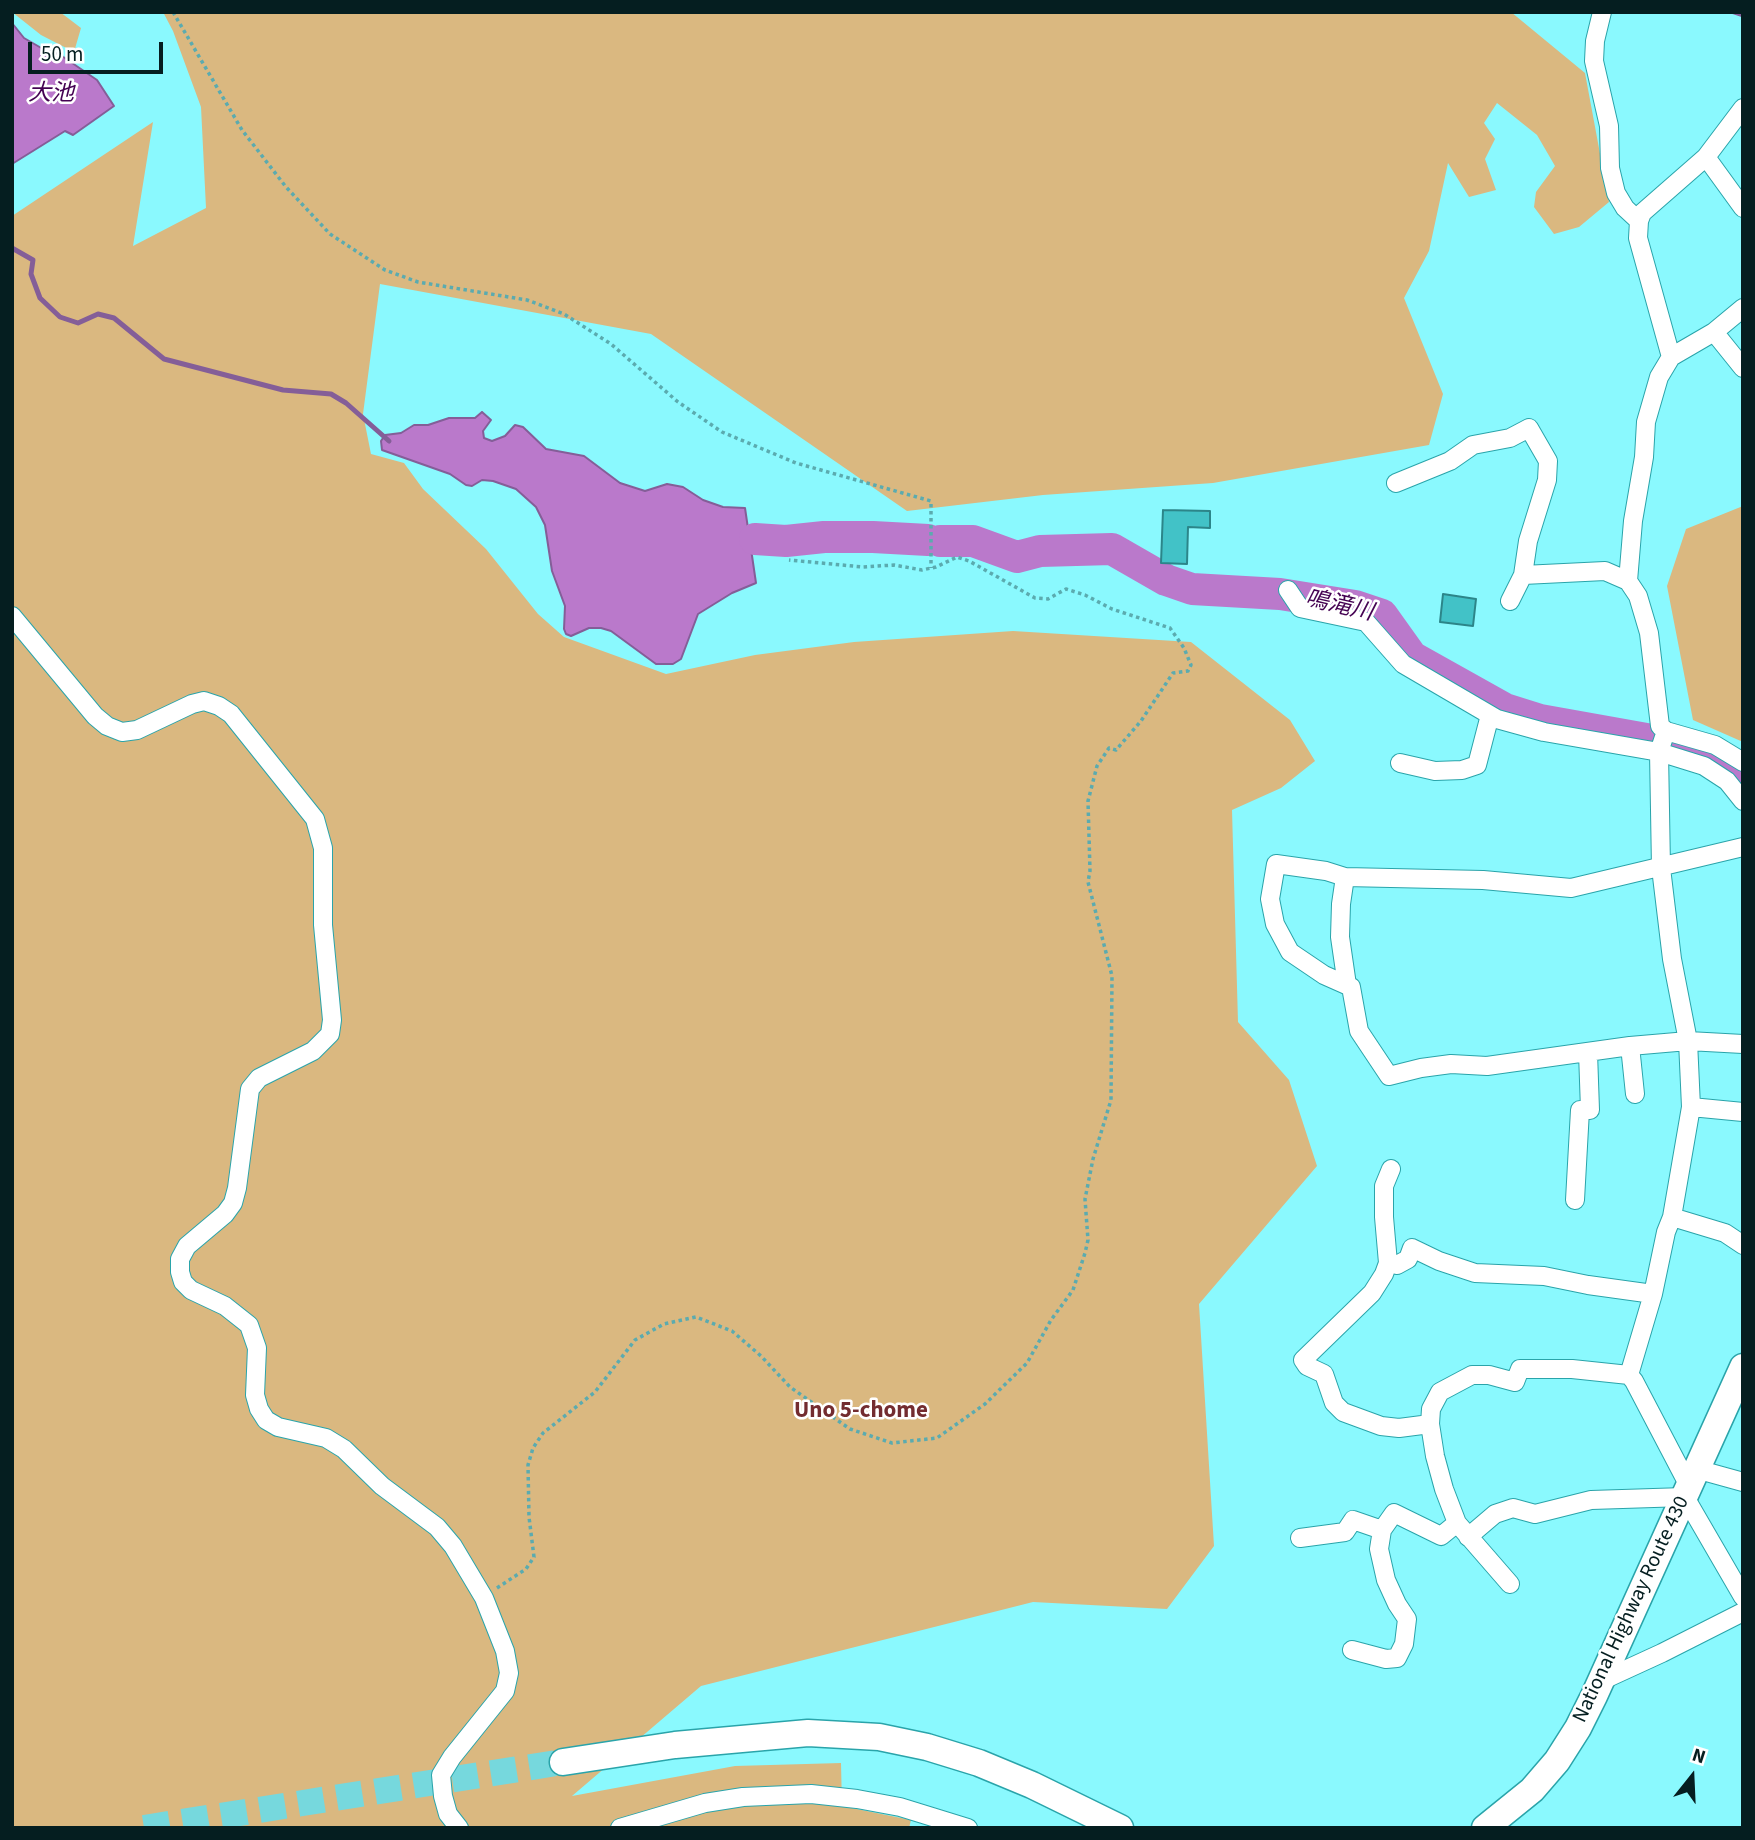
<!DOCTYPE html>
<html>
<head>
<meta charset="utf-8">
<style>
	body { margin:0 }
	#map { position:relative; width:1755px; height:1840px; overflow:hidden; background:#8af9fe; font-family:"Source Sans 3",sans-serif }
	canvas { display:block }
	.frame { position:absolute; inset:0; border:14px solid #051e20; pointer-events:none }
	.north { position:absolute; left:1657px; top:1742px; width:70px; height:70px; -webkit-text-stroke:5px #fff; paint-order:stroke; rotate:18deg; font-size:19px; font-weight:700; line-height:28px; text-align:center; color:#051e20 }
	.north::after { content:''; display:block; margin:auto; width:24px; height:32px; background:#051e20; clip-path:polygon(50% 0,100% 100%,50% 72%,0 100%) }
	.scale { position:absolute; left:28px; top:42px; width:135px; height:32px; box-sizing:border-box; border:4px solid #051e20; border-top:0; padding-left:9px; font-size:21px; line-height:24px; white-space:nowrap; color:#051e20; -webkit-text-stroke:5px #fff; paint-order:stroke }
</style>
</head>
<body>
<div id="map">
<canvas width="1755" height="1840"></canvas>
<div class="frame"></div>
<div class="north">N</div>
<div class="scale">50 m</div>
</div>
<script>
const g = document.querySelector('canvas').getContext('2d');
g.lineJoin = 'round';
function paint(path, color) { g.fillStyle = color; g.fill(path, 'evenodd'); }
const shape = rows => new Path2D(rows.map(r => 'M' + r).join(''));
function strokePath(path, color, width, dash) { g.strokeStyle = color; g.lineWidth = width; g.lineCap = dash ? 'butt' : 'round'; g.setLineDash(dash || []); g.stroke(path); }
function write(font, color, halo, rows, align = 'center') {
  g.font = font + ' "Source Sans 3","Noto Sans JP",sans-serif'; g.lineWidth = 5; g.setLineDash([]); g.textBaseline = 'middle'; g.strokeStyle = halo; g.fillStyle = color; for (const [text, x, y, turn = 0] of rows) {
    g.save(); g.translate(x, y); g.rotate((+turn || 0) * Math.PI / 180); g.textAlign = isNaN(turn) ? turn : align; if (halo) g.strokeText(text, 0, 0); g.fillText(text, 0, 0); g.restore();
  }
}
const green = shape([
	[12,12,60,12,81,28,74,52,41,35],
	[163,12,1511,12,1585,73,1609,202,1579,227,1554,234,1534,207,1536,192,1555,166,1537,135,1497,103,1484,123,1495,139,1485,159,1496,190,1469,197,1448,163,1429,251,1404,298,1443,394,1429,445,1213,483,1043,495,907,511,651,334,380,284,363,414,371,454,404,463,423,489,486,549,538,614,564,637,666,674,755,655,854,642,1013,631,1191,642,1290,720,1315,761,1281,788,1232,810,1238,1022,1289,1080,1317,1166,1199,1304,1214,1546,1167,1609,1033,1602,701,1686,572,1796,735,1766,841,1763,842,1806,911,1820,909,1828,12,1828,12,216,153,122,133,246,206,208,201,107,173,31],
	[1743,506,1743,742,1693,720,1667,586,1686,529]
]);
const water = shape([
	[12,23,24,38,43,49,59,54,97,80,114,106,73,135,65,131,12,164,12,23],
	[482,412,491,420,483,431,484,438,492,441,505,436,515,425,523,427,546,449,584,456,620,483,645,491,667,484,683,487,703,500,723,507,745,508,756,583,732,593,698,614,681,659,673,664,656,664,611,631,601,628,589,628,571,636,566,634,564,629,565,606,552,571,545,525,536,507,516,489,493,481,482,480,472,486,466,485,450,474,382,450,381,441,385,435,401,433,414,425,428,425,449,418,475,418,482,412]
]);
const stream = shape([
	[1734,12,1743,15],
	[12,248,33,260,31,274,40,298,60,317,78,323,98,314,114,318,164,359,283,390,331,394,346,403,389,441],
	[743,539,755,539]
]);
const river = shape([
	[755,539,786,541,824,537,873,537,928,540],
	[940,541,973,541,1017,557,1040,551,1112,549,1166,580,1192,589,1280,594,1355,606,1382,615,1412,657,1505,709,1540,720,1652,740,1674,747,1719,764,1743,786]
]);
const building = shape([
	[1163,510,1210,511,1210,528,1188,527,1187,564,1161,563,1163,510],
	[1443,594,1476,599,1473,626,1440,622,1443,594]
]);
const highwayTunnel = shape([
	[144,1828,563,1762]
]);
const path = shape([
	[173,12,242,130,286,187,330,234,385,270,418,282,527,300,564,314,611,344,678,402,722,432,796,463,931,501,931,568],
	[497,1588,526,1569,534,1557,529,1517,528,1465,533,1448,543,1433,595,1392,635,1340,664,1324,696,1317,732,1331,761,1356,790,1387,850,1429,892,1443,937,1438,985,1404,1027,1363,1051,1320,1073,1290,1085,1253,1088,1240,1085,1199,1093,1159,1111,1100,1112,976,1088,882,1090,871,1088,801,1097,766,1109,748,1116,750,1141,721,1173,673,1188,671,1191,665,1184,648,1170,628,1112,609,1085,595,1066,589,1048,599,1035,598,969,561,957,557,936,567,922,570,894,565,863,567,789,560]
]);
const minor = shape([
	[1602,12,1595,41,1594,61,1609,126,1610,168,1616,193,1625,208,1639,221],
	[1706,157,1743,208],
	[1743,308,1714,332,1671,357,1659,377,1646,422,1644,457,1633,521,1628,581,1638,596,1649,633,1660,726,1666,731,1715,745,1743,762],
	[1714,332,1743,368],
	[1671,357,1638,238,1639,221,1642,213,1706,157,1743,108],
	[1396,483,1450,461,1473,445,1510,438,1529,428,1548,461,1547,480,1528,541,1523,575,1510,601],
	[1523,575,1605,571,1628,581],
	[1288,590,1300,608,1366,622,1403,664,1497,719,1544,732,1659,752,1704,766,1727,781,1743,801],
	[12,616,95,716,107,726,122,732,137,730,192,704,204,701,219,706,231,714,315,819,323,848,323,925,332,1020,330,1034,313,1051,259,1078,250,1089,237,1188,233,1203,225,1214,187,1246,180,1259,180,1272,183,1282,191,1290,225,1306,249,1325,257,1348,255,1395,259,1409,266,1420,278,1427,326,1438,344,1449,382,1486,437,1527,453,1546,484,1598,505,1651,509,1673,505,1691,452,1757,441,1775,443,1796,448,1814,459,1828],
	[1666,731,1659,752,1661,868,1672,959,1688,1041,1691,1107,1672,1217,1725,1233,1743,1245],
	[1400,763,1435,771,1462,770,1477,765,1490,715],
	[1743,847,1571,888,1483,880,1345,877,1326,871,1276,864,1270,899,1275,924,1290,952,1324,975,1351,987,1359,1031,1389,1076,1421,1068,1451,1064,1487,1066,1630,1046,1688,1041,1743,1044],
	[1345,877,1341,904,1340,937,1347,985],
	[1630,1046,1635,1094],
	[1691,1107,1743,1112],
	[1391,1169,1384,1186,1384,1217,1388,1263,1384,1274,1372,1293,1303,1360,1307,1366,1324,1374,1334,1403,1343,1412,1381,1426,1399,1428,1430,1424],
	[1575,1200,1580,1110,1590,1110,1588,1052],
	[1388,1263,1397,1265,1408,1259,1412,1248,1439,1261,1475,1273,1544,1276,1588,1285,1653,1294],
	[1629,1375,1653,1294,1666,1232,1672,1217],
	[1696,1469,1743,1482],
	[1468,1537,1495,1514,1513,1508,1535,1514,1591,1500,1685,1497,1743,1597],
	[1300,1538,1345,1532,1353,1520,1382,1530,1394,1513,1441,1536,1457,1523],
	[1510,1584,1457,1523,1444,1489,1435,1456,1430,1424,1431,1409,1440,1392,1472,1375,1489,1375,1515,1382,1520,1369,1572,1369,1629,1375,1634,1381,1689,1486],
	[1352,1650,1386,1659,1397,1658,1404,1644,1407,1619,1397,1604,1386,1580,1379,1549,1382,1530],
	[1601,1681,1662,1653,1743,1612],
	[620,1828,705,1803,743,1797,811,1794,857,1799,900,1807,968,1828]
]);
const highway = shape([
	[563,1762,675,1745,808,1733,879,1737,927,1747,979,1763,1032,1785,1120,1828],
	[1485,1828,1532,1790,1557,1761,1578,1728,1594,1696,1743,1367]
]);
const streetNames = [
	["National Highway Route 430",1632,1610,-65]
];
const waterNames = [
	["大池",51,95],
	["鳴滝川",1339,607,13]
];
const neighbourhoodNames = [
	["Uno 5-chome",861,1412]
];
paint(green, '#dab880');
paint(water, '#ba79cb');
strokePath(water, '#845e98', 2);
strokePath(stream, '#845e98', 5);
strokePath(river, '#ba79cb', 32);
paint(building, '#42c2c7');
strokePath(building, '#2c8589', 2);
strokePath(highwayTunnel, '#76d8dd', 26, [26, 13]);
strokePath(minor, '#2aa4aa', 20);
strokePath(highway, '#2aa4aa', 29);
strokePath(path, '#5babaf', 3.5, [3.5, 3.5]);
strokePath(minor, '#fff', 18);
strokePath(highway, '#fff', 26);
write('21px', '#051e20', '#fff', streetNames);
write('italic 23px', '#440252', '#fff', waterNames);
write('bold 23px', '#732c30', '#fff', neighbourhoodNames);
</script>
</body>
</html>
